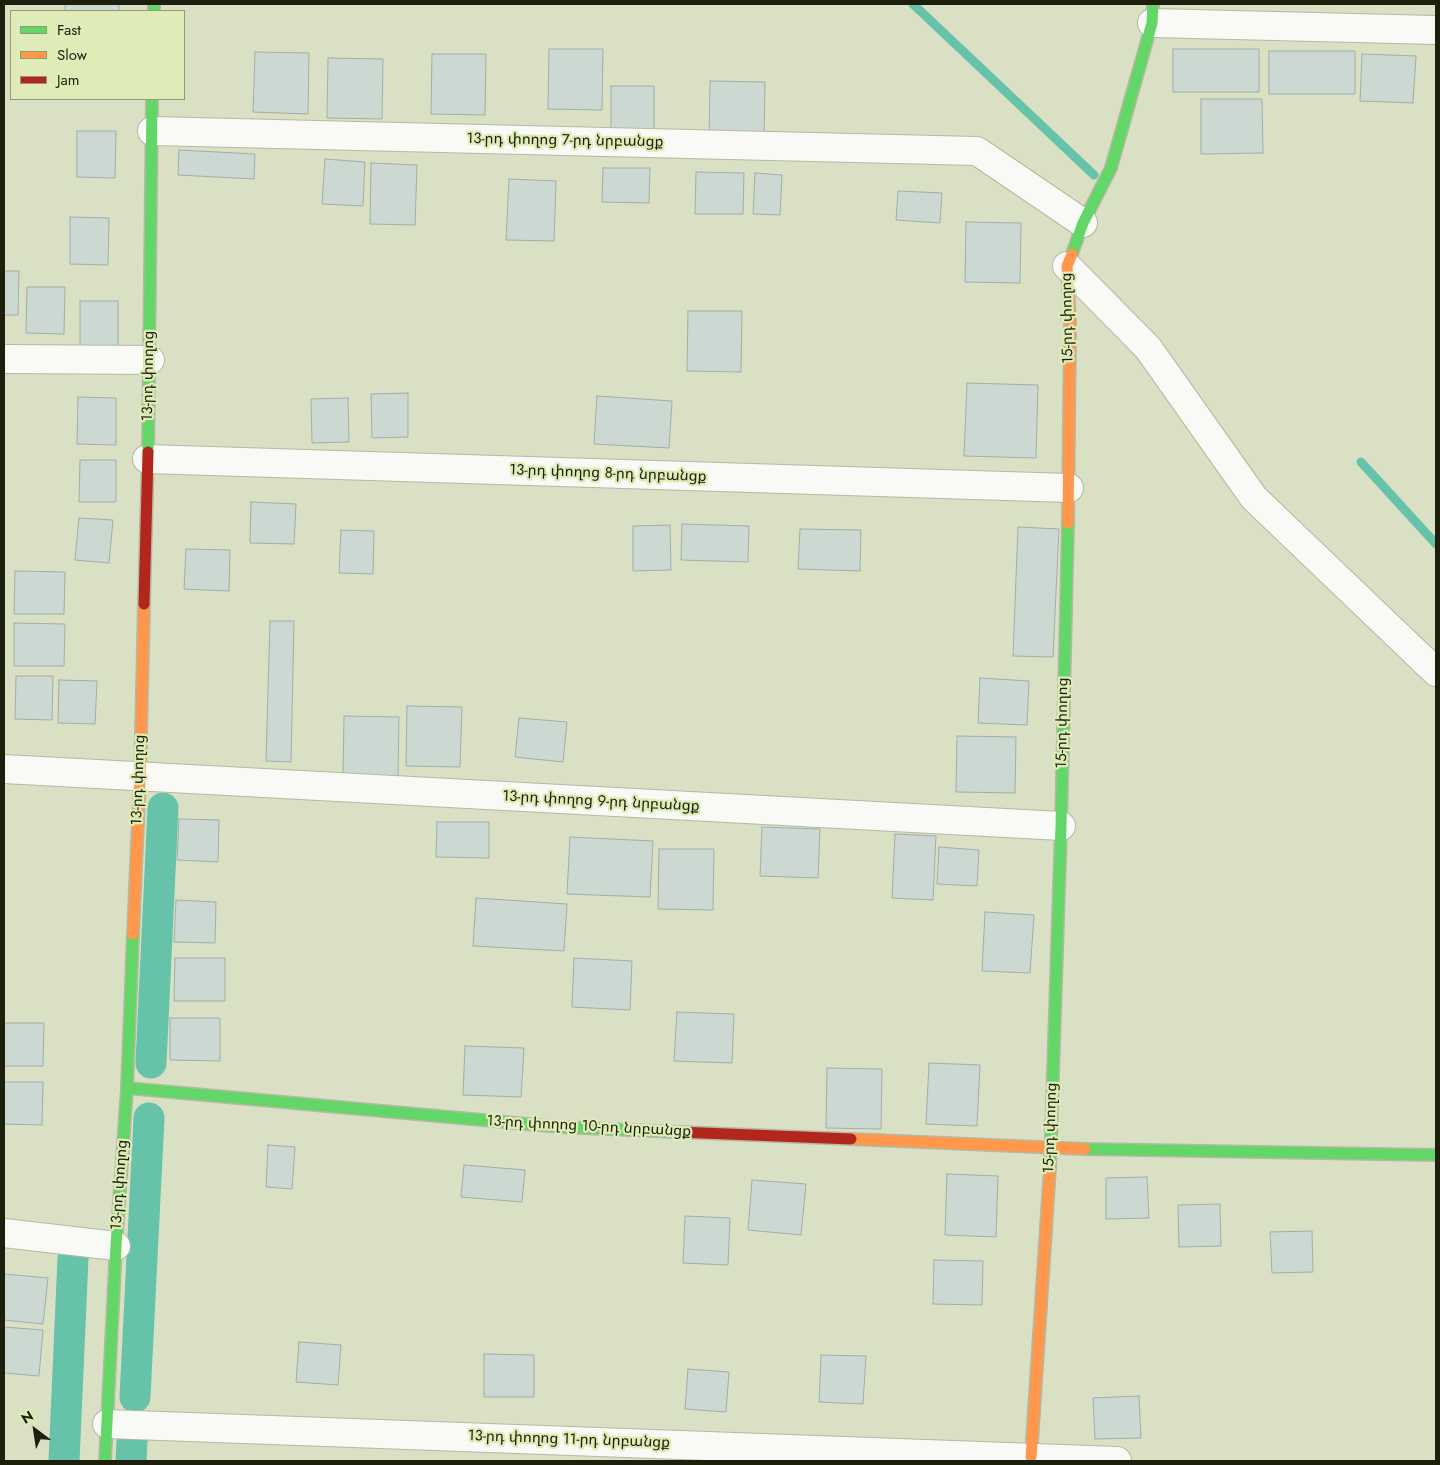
<!DOCTYPE html>
<html>
<head>
<meta charset="utf-8">
<style>
	body { margin:0 }
	#map { position:relative; width:1440px; height:1465px; overflow:hidden; background:#dae0c4; font-family:Jost,sans-serif }
	canvas { display:block }
	.frame { position:absolute; inset:0; border:5px solid #1b1f0b; pointer-events:none }
	.legend { position:absolute; left:10px; top:10px; width:175px; height:90px; box-sizing:border-box; background:#e0ecb8; border:1px solid #919a73; margin:0; padding:6px 9px; list-style:none; font-size:15px; color:#1b1f0b }
	.legend li { display:flex; align-items:center; gap:10px; height:25px }
	.legend b { width:25px; border:1px solid #919a73 }
	.north { position:absolute; left:10px; top:1405px; width:50px; height:50px; -webkit-text-stroke:4px #e0ecb8; paint-order:stroke; rotate:329deg; font-size:14px; font-weight:700; line-height:20px; text-align:center; color:#1b1f0b }
	.north::after { content:''; display:block; margin:auto; width:18px; height:22px; background:#1b1f0b; clip-path:polygon(50% 0,100% 100%,50% 72%,0 100%) }
</style>
</head>
<body>
<div id="map">
<canvas width="1440" height="1465"></canvas>
<div class="frame"></div>
<ul class="legend">
<li><b style="height:6px;background:#63d668"></b>Fast</li>
<li><b style="height:6px;background:#ff974d"></b>Slow</li>
<li><b style="height:6px;background:#b3261e"></b>Jam</li>
</ul>
<div class="north">N</div>
</div>
<script>
const g = document.querySelector('canvas').getContext('2d');
g.lineJoin = 'round';
const shape = rows => new Path2D(rows.map(r => 'M' + r).join(''));
function strokePath(path, color, width, dash) { g.strokeStyle = color; g.lineWidth = width; g.lineCap = dash ? 'butt' : 'round'; g.setLineDash(dash || []); g.stroke(path); }
function paint(path, color) { g.fillStyle = color; g.fill(path, 'evenodd'); }
function write(font, color, halo, rows, align = 'center') {
  g.font = font + ' Jost,"Noto Sans Armenian",sans-serif'; g.lineWidth = 4.5; g.setLineDash([]); g.textBaseline = 'middle'; g.strokeStyle = halo; g.fillStyle = color; for (const [text, x, y, turn = 0] of rows) {
    g.save(); g.translate(x, y); g.rotate((+turn || 0) * Math.PI / 180); g.textAlign = isNaN(turn) ? turn : align; if (halo) g.strokeText(text, 0, 0); g.fillText(text, 0, 0); g.restore();
  }
}
const stream = shape([
	[913,4,1094,175],
	[1361,462,1436,544]
]);
const canal = shape([
	[151,1063,163,808],
	[135,1397,149,1118],
	[64,1461,73,1258],
	[131,1461,132,1441]
]);
const building = shape([
	[65,4,119,4,119,11,65,11,65,4],
	[549,49,603,49,602,110,548,109,549,49],
	[1173,49,1259,49,1259,92,1173,92,1173,49],
	[1269,51,1355,51,1355,94,1269,94,1269,51],
	[255,52,309,53,308,114,253,112,255,52],
	[432,54,486,54,485,115,431,114,432,54],
	[1362,54,1416,56,1413,103,1360,101,1362,54],
	[328,58,383,59,382,119,327,118,328,58],
	[710,81,765,82,764,143,709,142,710,81],
	[611,86,654,86,654,132,611,131,611,86],
	[1201,99,1262,99,1263,153,1201,154,1201,99],
	[77,131,116,131,115,178,77,177,77,131],
	[179,150,255,154,254,179,178,175,179,150],
	[325,159,365,162,363,206,322,204,325,159],
	[371,163,417,165,415,225,370,224,371,163],
	[603,168,650,168,649,203,602,202,603,168],
	[696,172,744,173,743,214,695,214,696,172],
	[755,173,782,175,780,215,753,214,755,173],
	[509,179,556,181,554,241,506,240,509,179],
	[898,191,942,193,940,223,896,220,898,191],
	[70,217,109,218,108,265,70,264,70,217],
	[966,222,1021,223,1020,283,965,282,966,222],
	[4,271,19,271,18,315,4,315,4,271],
	[27,287,65,287,64,334,26,333,27,287],
	[80,301,118,301,118,348,80,348,80,301],
	[688,311,742,311,741,372,687,371,688,311],
	[967,383,1038,385,1036,458,964,456,967,383],
	[408,393,408,437,372,438,371,394,408,393],
	[597,396,672,401,669,448,594,444,597,396],
	[78,397,116,398,116,445,77,444,78,397],
	[348,398,349,442,312,443,311,399,348,398],
	[80,460,116,460,116,502,79,502,80,460],
	[251,502,296,504,294,544,250,543,251,502],
	[79,518,113,520,109,563,75,560,79,518],
	[682,524,749,526,748,562,681,560,682,524],
	[670,525,671,570,633,571,633,526,670,525],
	[1018,527,1059,529,1053,657,1013,656,1018,527],
	[800,529,861,530,860,571,798,569,800,529],
	[341,530,374,531,373,574,339,573,341,530],
	[186,549,230,550,229,591,184,589,186,549],
	[15,571,65,572,64,614,14,614,15,571],
	[270,621,294,621,291,762,266,761,270,621],
	[14,623,65,624,64,666,14,666,14,623],
	[16,676,53,676,52,720,15,719,16,676],
	[980,678,1029,681,1027,725,978,723,980,678],
	[59,680,97,681,95,724,58,723,59,680],
	[407,706,462,707,460,767,406,766,407,706],
	[344,716,399,717,398,777,343,777,344,716],
	[519,718,567,722,563,762,515,757,519,718],
	[957,736,1016,737,1015,793,956,792,957,736],
	[179,819,219,820,218,862,177,860,179,819],
	[437,822,489,822,489,858,436,857,437,822],
	[762,827,820,829,818,878,760,876,762,827],
	[895,834,936,836,933,900,892,898,895,834],
	[570,837,653,841,650,897,567,894,570,837],
	[939,847,979,850,977,886,937,884,939,847],
	[659,849,714,849,713,910,658,909,659,849],
	[476,898,567,904,564,951,473,946,476,898],
	[176,900,216,902,215,943,174,942,176,900],
	[985,912,1034,915,1030,973,982,971,985,912],
	[175,958,225,958,225,1001,174,1001,175,958],
	[574,958,632,961,630,1010,572,1007,574,958],
	[677,1012,734,1014,732,1063,674,1061,677,1012],
	[170,1018,220,1018,220,1061,170,1060,170,1018],
	[4,1023,44,1023,43,1066,4,1066,4,1023],
	[465,1046,524,1048,521,1097,463,1095,465,1046],
	[929,1063,980,1065,977,1126,926,1124,929,1063],
	[827,1068,882,1069,881,1129,826,1128,827,1068],
	[4,1082,43,1082,42,1125,4,1124,4,1082],
	[268,1145,295,1147,292,1189,266,1187,268,1145],
	[464,1165,525,1170,522,1202,461,1197,464,1165],
	[947,1174,998,1176,996,1237,945,1235,947,1174],
	[1147,1177,1149,1218,1106,1219,1106,1178,1147,1177],
	[752,1180,806,1184,801,1235,748,1230,752,1180],
	[1220,1204,1221,1246,1179,1247,1178,1205,1220,1204],
	[685,1216,730,1218,728,1265,683,1263,685,1216],
	[1312,1231,1313,1272,1272,1273,1270,1232,1312,1231],
	[934,1260,983,1261,982,1305,933,1304,934,1260],
	[4,1274,48,1278,43,1324,4,1320,4,1274],
	[4,1327,43,1330,39,1376,4,1373,4,1327],
	[299,1342,341,1345,338,1385,296,1382,299,1342],
	[484,1354,534,1355,534,1397,484,1397,484,1354],
	[821,1355,866,1356,863,1404,819,1402,821,1355],
	[688,1369,729,1372,726,1412,685,1409,688,1369],
	[1139,1396,1141,1438,1095,1439,1093,1398,1139,1396]
]);
const street = shape([
	[1152,23,1436,30],
	[152,131,977,151,1083,223],
	[1067,266,1148,348,1254,498,1436,672],
	[4,359,150,360],
	[147,459,1069,488],
	[4,769,1061,826],
	[4,1233,116,1246],
	[107,1424,1117,1461]
]);
const fast = shape([
	[154,4,154,11],
	[1072,254,1083,223,1111,168,1152,23,1153,4],
	[148,452,152,99],
	[127,1088,560,1127,678,1132],
	[1085,1149,1436,1155],
	[1050,1167,1061,826,1068,523],
	[105,1461,116,1246,127,1088,133,934]
]);
const slow = shape([
	[1068,523,1070,323,1067,266,1072,254],
	[133,934,140,778,144,604],
	[851,1139,1085,1149],
	[1031,1457,1050,1167]
]);
const jam = shape([
	[144,604,148,452],
	[678,1132,851,1139]
]);
const streetNames = [
	["13-րդ փողոց 7-րդ նրբանցք",565,141,1],
	["15-րդ փողոց",1068,318,-91],
	["13-րդ փողոց",149,376,-89],
	["13-րդ փողոց 8-րդ նրբանցք",608,474,2],
	["15-րդ փողոց",1063,723,-89],
	["13-րդ փողոց",139,780,-88],
	["13-րդ փողոց 9-րդ նրբանցք",601,802,3],
	["13-րդ փողոց 10-րդ նրբանցք",589,1127,3],
	["15-րդ փողոց",1051,1128,-88],
	["13-րդ փողոց",120,1185,-86],
	["13-րդ փողոց 11-րդ նրբանցք",569,1440,2]
];
strokePath(stream, '#66c3aa', 9);
strokePath(canal, '#66c3aa', 31);
paint(building, '#ccd8d2');
strokePath(building, '#a2ada7', 1);
strokePath(street, '#b4b9a2', 30);
strokePath(fast, '#b4b9a2', 14);
strokePath(slow, '#b4b9a2', 14);
strokePath(jam, '#b4b9a2', 14);
strokePath(street, '#f9faf6', 28);
strokePath(fast, '#63d668', 11);
strokePath(slow, '#ff974d', 11);
strokePath(jam, '#b3261e', 11);
write('15px', '#1b1f0b', '#e0ecb8', streetNames);
</script>
</body>
</html>
